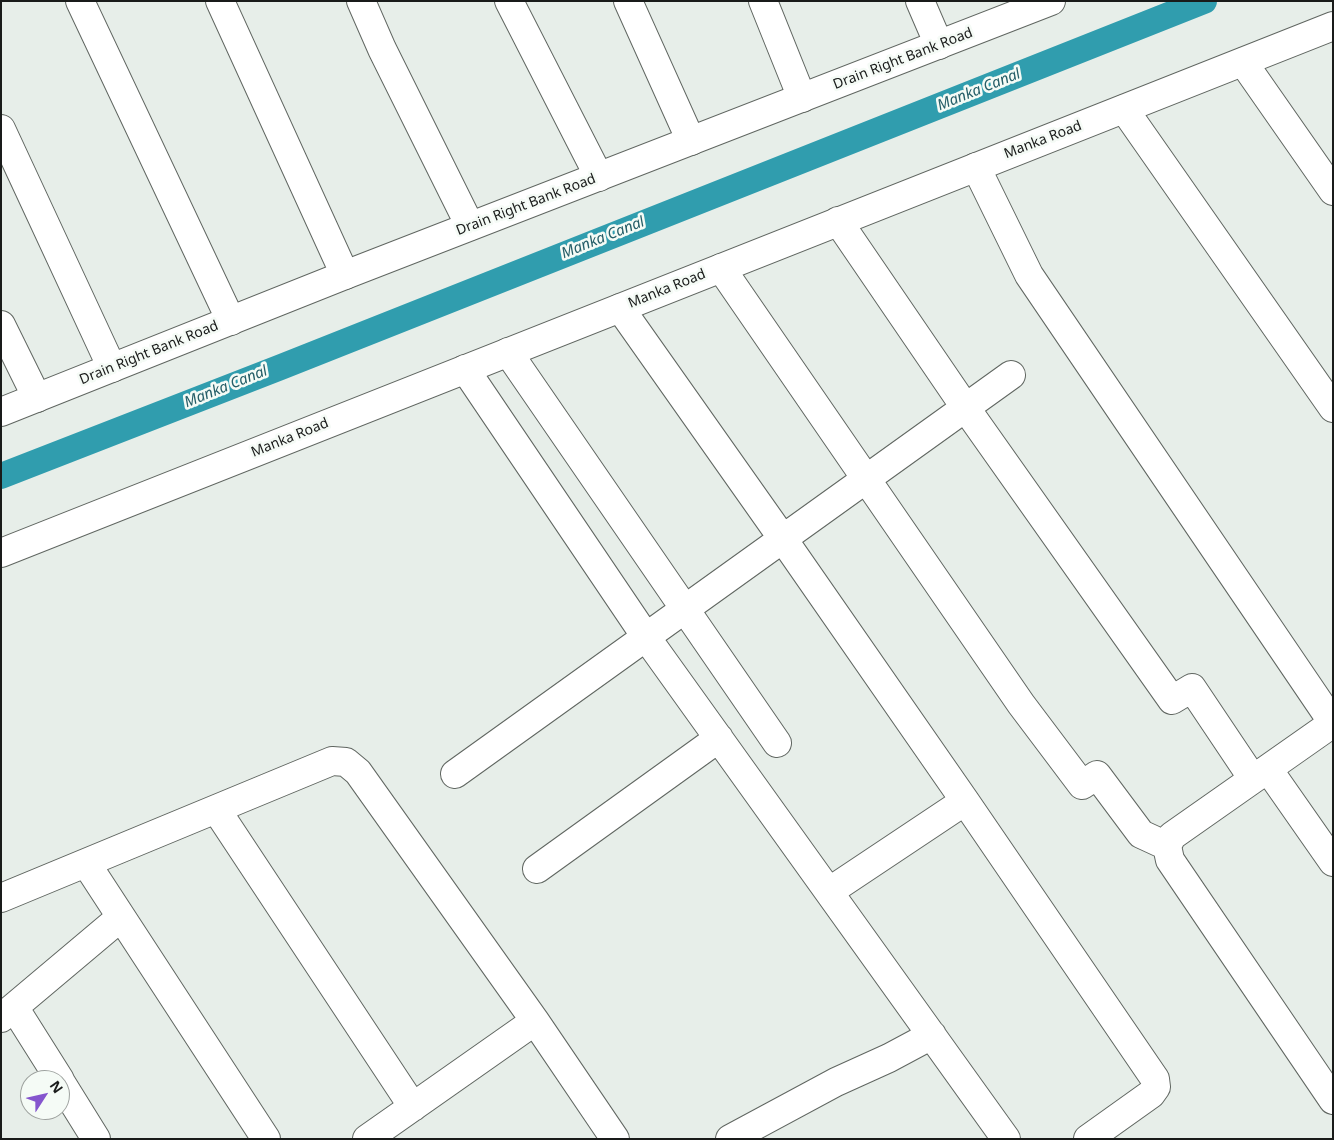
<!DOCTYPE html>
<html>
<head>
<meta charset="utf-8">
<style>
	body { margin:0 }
	#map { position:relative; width:1334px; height:1140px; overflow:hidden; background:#e7eee9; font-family:"Noto Sans",sans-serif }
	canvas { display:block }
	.frame { position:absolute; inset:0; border:2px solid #191b1a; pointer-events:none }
	.north { position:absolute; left:20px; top:1070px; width:50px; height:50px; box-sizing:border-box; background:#f5fbf6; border:1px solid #9da19e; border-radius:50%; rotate:55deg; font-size:14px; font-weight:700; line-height:20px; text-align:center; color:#191b1a }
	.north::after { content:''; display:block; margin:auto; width:18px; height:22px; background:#8555ce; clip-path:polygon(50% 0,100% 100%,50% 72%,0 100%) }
</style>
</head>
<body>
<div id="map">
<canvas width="1334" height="1140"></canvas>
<div class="frame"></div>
<div class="north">N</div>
</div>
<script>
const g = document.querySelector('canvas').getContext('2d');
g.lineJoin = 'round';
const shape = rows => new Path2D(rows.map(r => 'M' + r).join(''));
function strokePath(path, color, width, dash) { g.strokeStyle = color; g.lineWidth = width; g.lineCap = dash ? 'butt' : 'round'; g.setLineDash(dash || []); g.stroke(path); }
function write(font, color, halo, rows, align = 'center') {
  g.font = font + ' "Noto Sans",sans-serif'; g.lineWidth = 5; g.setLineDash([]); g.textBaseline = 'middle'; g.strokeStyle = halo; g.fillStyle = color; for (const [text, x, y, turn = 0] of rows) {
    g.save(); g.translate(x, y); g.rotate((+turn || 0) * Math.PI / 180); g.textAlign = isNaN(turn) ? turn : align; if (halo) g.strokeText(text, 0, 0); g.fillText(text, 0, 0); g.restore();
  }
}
const canal = shape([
	[1,476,281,367,1204,1]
]);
const street = shape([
	[80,1,231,321],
	[220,1,345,275],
	[361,1,382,49,470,226],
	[509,1,599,177],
	[628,1,691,141],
	[763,1,802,98],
	[920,1,939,45],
	[1243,62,1333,191],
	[1124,109,1333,408],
	[1,129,112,368],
	[976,167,1029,275,1333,723],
	[838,221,965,407,1172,700,1192,688,1253,779],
	[721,268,1021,704,1082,785,1097,775,1141,834,1167,846],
	[620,308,783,539,965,801,1155,1079,1156,1087,1151,1094,1088,1139],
	[1,325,37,398],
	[508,352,777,743],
	[465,369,646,637,1006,1139],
	[1333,723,1172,836,1167,846,1170,860,1333,1100],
	[1268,769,1333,862],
	[455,774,1011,375],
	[216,809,413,1107],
	[86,863,266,1139],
	[537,869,719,738],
	[830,891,965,801],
	[1,898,332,761,346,762,358,772,535,1021,615,1139],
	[14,1007,60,1080],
	[1,1018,121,917],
	[60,1081,96,1139],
	[367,1139,535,1021],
	[730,1139,836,1082,889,1058,932,1035]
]);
const secondary = shape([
	[1,412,345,275,1051,1],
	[1,553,1333,26]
]);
const streetNames = [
	["Drain Right Bank Road",903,59,-21],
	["Manka Road",1043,140,-21],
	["Drain Right Bank Road",526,205,-21],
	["Manka Road",667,289,-22],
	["Drain Right Bank Road",149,353,-22],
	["Manka Road",290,438,-22]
];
const waterNames = [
	["Manka Canal",979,90,-22],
	["Manka Canal",603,238,-22],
	["Manka Canal",226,387,-22]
];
strokePath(canal, '#309dae', 26);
strokePath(street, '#606661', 30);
strokePath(secondary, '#606661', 30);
strokePath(street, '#fff', 28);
strokePath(secondary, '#fff', 28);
write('14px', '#191b1a', '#f5fbf6', streetNames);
write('italic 15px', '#255e68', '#f5fbf6', waterNames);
</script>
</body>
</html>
